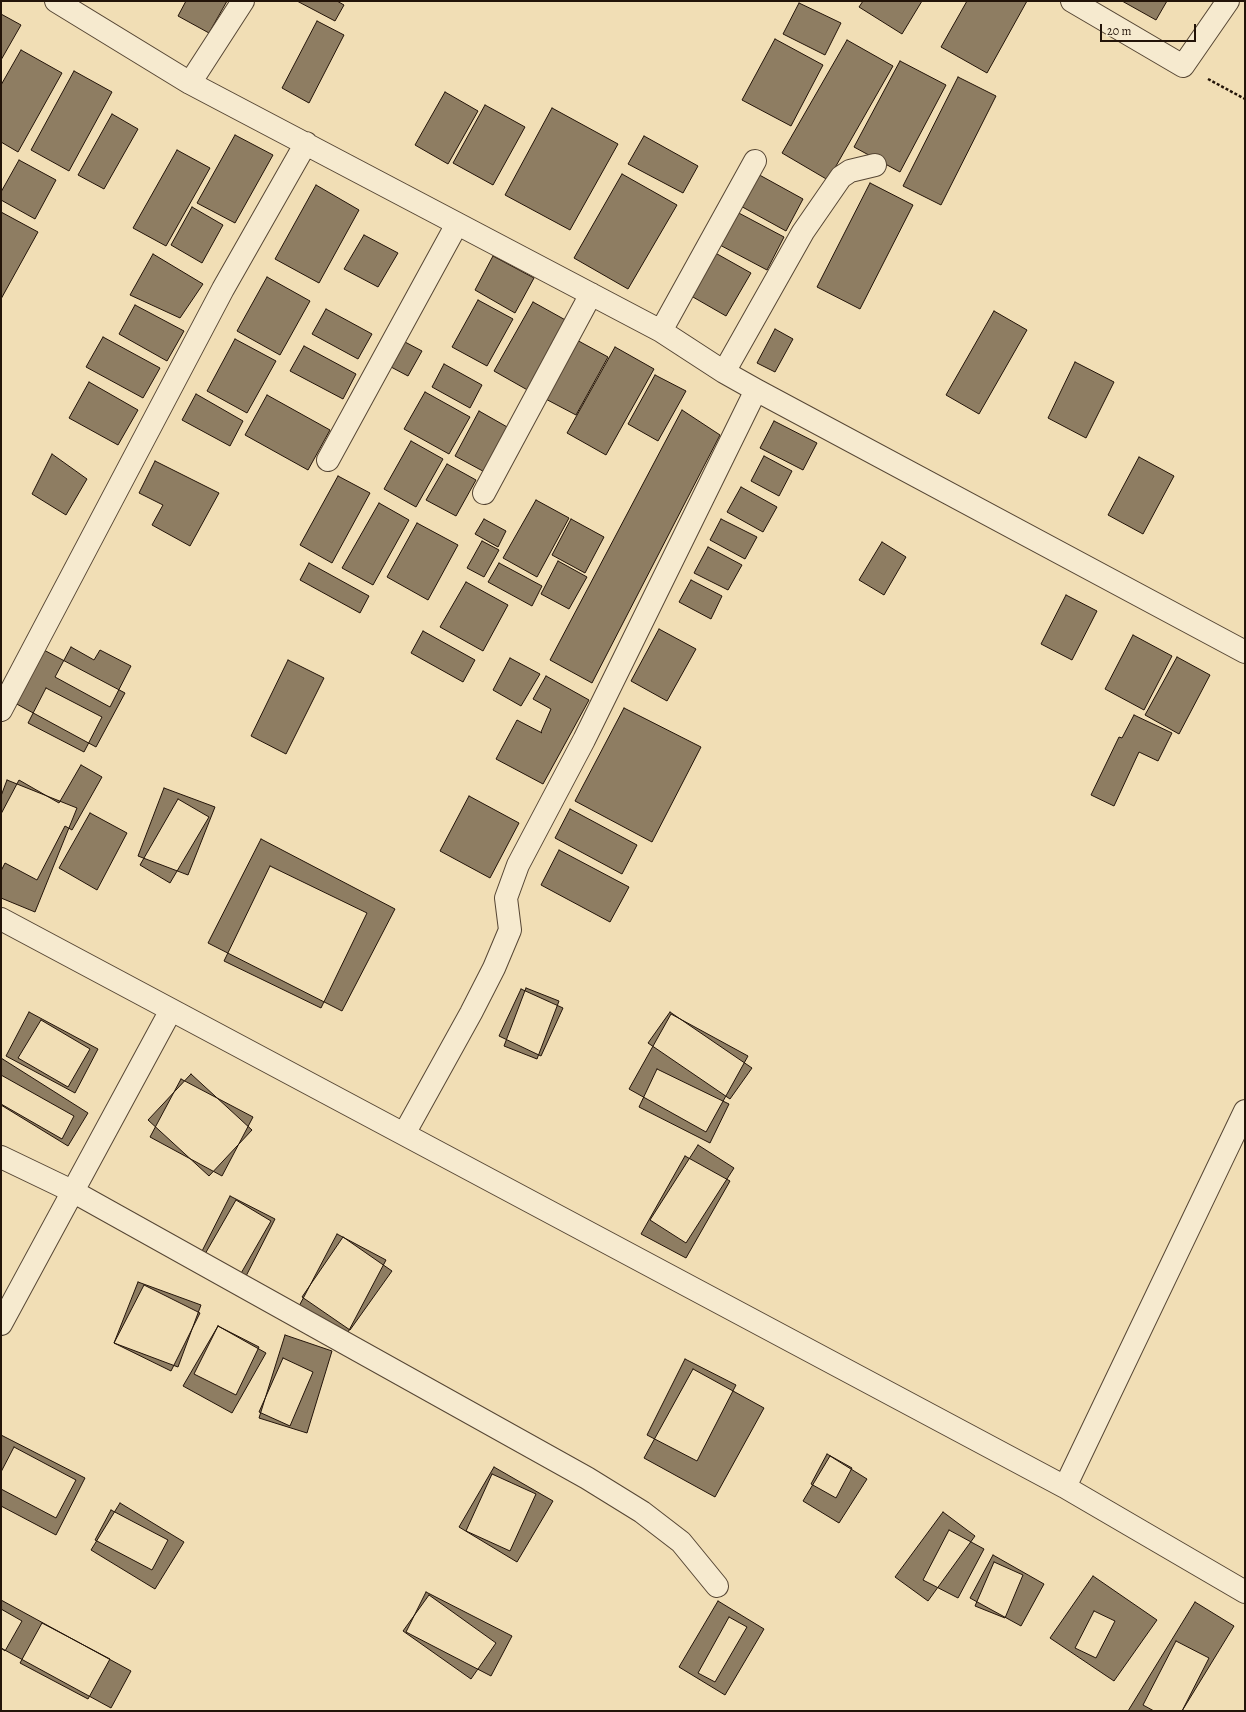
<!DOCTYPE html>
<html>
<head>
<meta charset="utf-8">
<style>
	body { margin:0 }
	#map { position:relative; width:1246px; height:1712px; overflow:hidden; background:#f1deb5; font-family:Alegreya,serif }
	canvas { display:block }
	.frame { position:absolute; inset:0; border:2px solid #231409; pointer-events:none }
	.scale { position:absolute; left:1100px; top:24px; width:96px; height:18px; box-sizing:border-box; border:2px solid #231409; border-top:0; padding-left:5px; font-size:12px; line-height:14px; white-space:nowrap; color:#231409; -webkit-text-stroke:3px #f6eacf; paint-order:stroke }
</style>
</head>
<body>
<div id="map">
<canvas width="1246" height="1712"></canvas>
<div class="frame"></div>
<div class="scale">20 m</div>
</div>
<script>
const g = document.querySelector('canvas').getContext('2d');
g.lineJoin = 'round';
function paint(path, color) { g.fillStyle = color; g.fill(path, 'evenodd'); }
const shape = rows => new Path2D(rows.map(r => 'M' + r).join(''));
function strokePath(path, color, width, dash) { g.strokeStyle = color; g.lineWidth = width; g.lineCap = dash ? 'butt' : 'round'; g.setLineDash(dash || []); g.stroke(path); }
const building = shape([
	[186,1,227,1,209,33,178,16,186,1],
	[297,1,337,1,344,5,335,21,297,1],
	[863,1,922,1,902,34,859,7,863,1],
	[967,1,1027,1,987,73,941,47,967,1],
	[1122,1,1167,1,1156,20,1122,1],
	[799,3,841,23,825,55,783,34,799,3],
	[1,14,21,25,1,60,1,14],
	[317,21,344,35,309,103,282,88,317,21],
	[775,39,823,65,791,126,742,100,775,39],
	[847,40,893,66,828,180,782,153,847,40],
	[21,50,62,73,18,152,1,142,1,85,21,50],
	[900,61,946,85,900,172,854,147,900,61],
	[74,71,112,92,69,171,31,150,74,71],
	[958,77,996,96,941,205,903,186,958,77],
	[445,92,478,111,448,164,415,145,445,92],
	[485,105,525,127,493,185,453,163,485,105],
	[552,108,618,144,570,230,505,195,552,108],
	[112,114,138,129,104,189,78,175,112,114],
	[235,135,273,155,235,223,197,203,235,135],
	[644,136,698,166,683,193,628,164,644,136],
	[177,150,210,168,166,246,133,228,177,150],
	[19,160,56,180,35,219,1,200,1,192,19,160],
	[754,172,803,199,786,231,737,204,754,172],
	[622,174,677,205,628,289,574,258,622,174],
	[870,183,913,205,860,309,817,287,870,183],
	[316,185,359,210,319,283,275,259,316,185],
	[192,207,223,225,202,263,171,245,192,207],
	[735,211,784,237,767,270,718,244,735,211],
	[1,212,38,232,1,299,1,212],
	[364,235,398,253,378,287,344,269,364,235],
	[710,250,751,273,726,316,686,293,710,250],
	[153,254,203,284,180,318,130,295,153,254],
	[493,256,534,278,515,313,475,290,493,256],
	[267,277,310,301,280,355,237,331,267,277],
	[478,300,513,319,487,366,452,347,478,300],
	[533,302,569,322,531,392,494,371,533,302],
	[135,305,184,331,167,361,119,334,135,305],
	[326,309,372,334,358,359,312,334,326,309],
	[994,311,1027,330,979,414,946,395,994,311],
	[775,329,793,339,775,372,757,363,775,329],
	[103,337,160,368,143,398,86,367,103,337],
	[573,338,608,357,576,415,540,396,573,338],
	[235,339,276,361,247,413,207,391,235,339],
	[405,342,422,351,408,376,391,367,405,342],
	[304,346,356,374,343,399,290,371,304,346],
	[615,347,654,369,606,455,567,433,615,347],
	[1075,362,1114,382,1086,438,1048,418,1075,362],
	[444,364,482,385,470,408,432,387,444,364],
	[655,375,686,391,658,441,628,424,655,375],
	[89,382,138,410,118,445,69,418,89,382],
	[425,392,470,417,449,454,404,429,425,392],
	[196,394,243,421,230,446,182,420,196,394],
	[267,395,330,430,308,470,245,435,267,395],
	[682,410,720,435,592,683,550,660,682,410],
	[479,411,516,432,492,476,455,456,479,411],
	[774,421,817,443,803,470,760,448,774,421],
	[411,441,443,459,416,507,384,489,411,441],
	[52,454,87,479,66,515,32,494,52,454],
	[764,456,792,471,779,496,751,481,764,456],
	[1139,457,1174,476,1143,534,1108,515,1139,457],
	[155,461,219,493,190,546,152,525,163,505,139,493,155,461],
	[447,464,476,480,456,516,426,500,447,464],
	[338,476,370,493,332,563,300,545,338,476],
	[741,487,777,507,763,532,727,512,741,487],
	[536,500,569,518,537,577,503,558,536,500],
	[379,503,409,520,373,585,342,568,379,503],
	[484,519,506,531,498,547,475,534,484,519],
	[571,519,604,537,585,573,552,555,571,519],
	[721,519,757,537,745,559,710,540,721,519],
	[417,523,458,545,428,600,387,577,417,523],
	[482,541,499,550,484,577,467,568,482,541],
	[882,542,906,557,884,595,859,580,882,542],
	[708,547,742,565,728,590,694,573,708,547],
	[558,561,587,577,569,609,541,594,558,561],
	[309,563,369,596,360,613,300,580,309,563],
	[499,563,542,586,532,606,488,582,499,563],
	[691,580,722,596,711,619,679,602,691,580],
	[466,582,508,605,483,651,440,627,466,582],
	[1066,595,1097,611,1072,660,1041,644,1066,595],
	[659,629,696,649,667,701,631,681,659,629],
	[423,631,475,660,463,682,411,653,423,631],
	[1133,635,1172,656,1144,710,1105,689,1133,635],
	[71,647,94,660,100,650,131,666,110,707,55,677,71,647],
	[42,649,125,693,96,747,13,702,42,649],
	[1177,657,1210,675,1179,734,1145,715,1177,657],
	[510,658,540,674,521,706,493,690,510,658],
	[288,660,324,678,286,754,251,736,288,660],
	[546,676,589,700,543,784,496,759,517,720,542,733,541,732,551,709,533,699,546,676],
	[46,688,102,717,84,752,28,723,46,688],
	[624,708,701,747,652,842,575,801,624,708],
	[1134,715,1172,733,1158,761,1139,752,1114,806,1091,795,1119,737,1122,738,1134,715],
	[81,765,102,777,72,830,65,826,37,880,5,863,1,871,1,814,19,780,59,803,81,765],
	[7,780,77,808,35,912,1,898,1,796,7,780],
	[164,788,215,807,188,875,138,856,164,788],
	[469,796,519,823,490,878,440,851,469,796],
	[178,799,209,817,170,883,140,865,178,799],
	[570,809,637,845,622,874,555,838,570,809],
	[90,813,127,833,97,890,59,868,90,813],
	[261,839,395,909,342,1011,208,943,261,839],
	[559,850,629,887,610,922,541,885,559,850],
	[270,866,367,913,321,1008,224,961,270,866],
	[526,988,559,1001,537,1059,504,1046,526,988],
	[521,989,563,1008,541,1056,499,1036,521,989],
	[29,1012,98,1049,75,1093,6,1056,29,1012],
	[670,1012,752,1068,730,1099,648,1043,670,1012],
	[671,1014,748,1056,706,1132,629,1089,671,1014],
	[41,1020,90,1049,68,1087,18,1058,41,1020],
	[1,1058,88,1113,68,1146,1,1105,1,1058],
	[657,1069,729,1104,710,1143,639,1107,657,1069],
	[191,1074,252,1130,209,1176,148,1120,191,1074],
	[1,1075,74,1116,62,1139,1,1104,1,1075],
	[181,1079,253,1117,222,1176,150,1137,181,1079],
	[698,1145,734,1168,686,1243,650,1220,698,1145],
	[685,1156,730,1181,686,1258,641,1234,685,1156],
	[230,1196,275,1219,243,1282,198,1259,230,1196],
	[236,1200,271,1221,240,1275,205,1254,236,1200],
	[337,1234,386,1260,346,1336,297,1310,337,1234],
	[343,1237,392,1271,350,1330,302,1297,343,1237],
	[138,1282,201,1305,178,1367,114,1343,138,1282],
	[144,1285,200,1313,171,1371,114,1343,144,1285],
	[218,1326,259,1347,236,1395,194,1374,218,1326],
	[218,1326,266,1353,232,1413,183,1386,218,1326],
	[285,1335,332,1351,307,1433,259,1418,285,1335],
	[283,1358,313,1372,290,1426,259,1412,283,1358],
	[685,1359,736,1385,697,1461,647,1435,685,1359],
	[693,1369,764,1408,715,1497,644,1458,693,1369],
	[1,1435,85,1478,56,1535,1,1506,1,1435],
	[14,1447,76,1480,56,1518,1,1489,1,1472,14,1447],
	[827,1454,852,1468,836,1498,811,1484,827,1454],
	[830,1456,867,1479,839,1523,803,1501,830,1456],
	[494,1467,553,1501,517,1562,459,1527,494,1467],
	[492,1474,536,1494,510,1551,466,1531,492,1474],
	[120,1503,184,1542,155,1589,91,1550,120,1503],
	[111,1510,168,1540,152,1570,95,1540,111,1510],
	[943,1512,975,1536,928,1601,895,1577,943,1512],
	[949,1530,984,1549,958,1598,923,1580,949,1530],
	[993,1555,1044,1584,1021,1626,970,1598,993,1555],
	[994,1562,1023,1575,1005,1618,975,1606,994,1562],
	[1093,1576,1157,1620,1114,1681,1050,1638,1093,1576],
	[426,1592,512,1636,491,1676,406,1632,426,1592],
	[429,1595,496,1643,471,1679,403,1631,429,1595],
	[1,1600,131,1671,111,1708,1,1648,1,1600],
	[718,1601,764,1629,725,1695,679,1667,718,1601],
	[1195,1602,1234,1626,1182,1711,1128,1711,1195,1602],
	[1,1609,22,1621,5,1651,1,1648,1,1609],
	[1094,1611,1115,1621,1096,1658,1075,1648,1094,1611],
	[729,1617,747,1627,715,1682,698,1673,729,1617],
	[42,1623,110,1659,88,1699,20,1663,42,1623],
	[1176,1641,1209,1658,1182,1711,1154,1711,1143,1705,1176,1641]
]);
const path = shape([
	[1208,79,1245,99]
]);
const street = shape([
	[56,1,190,83,661,331,724,372,756,390,1245,652],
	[1072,1,1183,66,1228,1],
	[190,83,243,1],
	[661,331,755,161],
	[724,372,803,232,841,177,850,171,875,165],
	[328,460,457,224],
	[484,493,591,294],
	[1,710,223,289,306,143],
	[1,919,1065,1487,1245,1111],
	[404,1134,471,1013,494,968,510,930,506,898,518,865,584,740,756,390],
	[1,1157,74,1192,587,1478,642,1512,681,1542,717,1586],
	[1,1324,171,1010],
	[1065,1487,1245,1592]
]);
paint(building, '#8e7d62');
strokePath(building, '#231409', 1);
strokePath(street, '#564634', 24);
strokePath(path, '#231409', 2.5, [3, 2]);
strokePath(street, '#f6eacf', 22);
</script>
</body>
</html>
